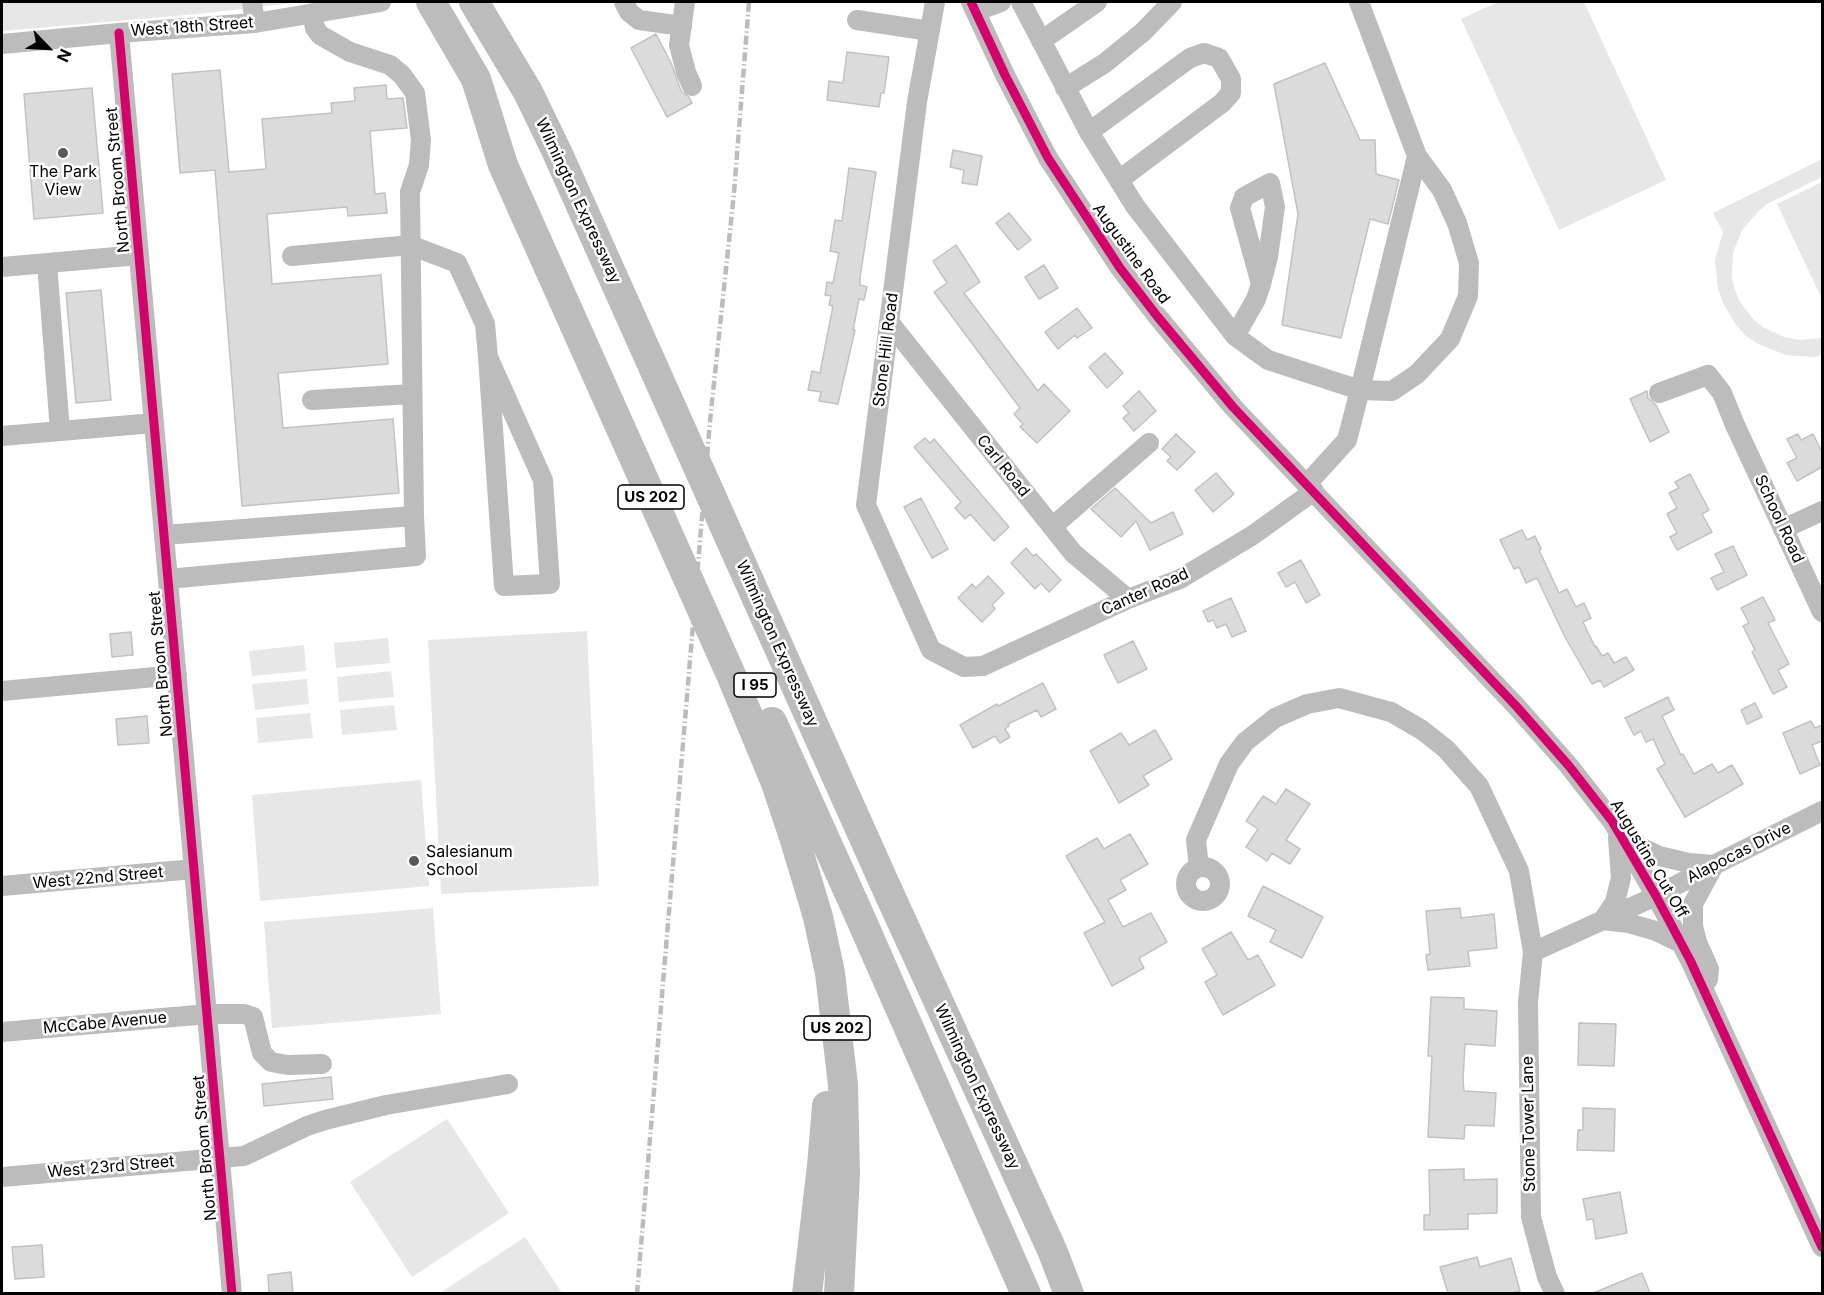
<!DOCTYPE html>
<html>
<head>
<meta charset="utf-8">
<style>
	body { margin:0 }
	#map { position:relative; width:1824px; height:1295px; overflow:hidden; background:#fff; font-family:Inter,sans-serif }
	canvas { display:block }
	.frame { position:absolute; inset:0; border:3px solid #000; pointer-events:none }
	.north { position:absolute; left:18px; top:18px; width:60px; height:60px; -webkit-text-stroke:4px #fff; paint-order:stroke; rotate:115deg; font-size:16px; font-weight:700; line-height:24px; text-align:center; color:#000 }
	.north::after { content:''; display:block; margin:auto; width:21px; height:27px; background:#000; clip-path:polygon(50% 0,100% 100%,50% 72%,0 100%) }
</style>
</head>
<body>
<div id="map">
<canvas width="1824" height="1295"></canvas>
<div class="frame"></div>
<div class="north">N</div>
</div>
<script>
const g = document.querySelector('canvas').getContext('2d');
g.lineJoin = 'round';
function paint(path, color) { g.fillStyle = color; g.fill(path, 'evenodd'); }
const shape = rows => new Path2D(rows.map(r => 'M' + r).join(''));
function strokePath(path, color, width, dash) { g.strokeStyle = color; g.lineWidth = width; g.lineCap = dash ? 'butt' : 'round'; g.setLineDash(dash || []); g.stroke(path); }
function write(font, color, halo, rows, align = 'center') {
  g.font = font + ' Inter,sans-serif'; g.lineWidth = 5; g.setLineDash([]); g.textBaseline = 'middle'; g.strokeStyle = halo; g.fillStyle = color; for (const [text, x, y, turn = 0] of rows) {
    g.save(); g.translate(x, y); g.rotate((+turn || 0) * Math.PI / 180); g.textAlign = isNaN(turn) ? turn : align; if (halo) g.strokeText(text, 0, 0); g.fillText(text, 0, 0); g.restore();
  }
}
const green = shape([
	[2,2,302,2,197,14,2,31],
	[1498,2,1584,2,1666,180,1559,230,1461,19],
	[1822,159,1822,177,1767,204,1758,212,1742,230,1733,253,1732,278,1735,290,1740,302,1754,320,1763,327,1784,337,1799,340,1822,338,1822,355,1814,357,1786,355,1758,344,1745,335,1736,325,1723,303,1718,289,1715,260,1723,232,1713,213],
	[1822,182,1822,299,1777,204],
	[587,631,599,886,441,894,428,640],
	[388,638,390,663,336,668,334,643],
	[304,645,306,671,252,676,249,651],
	[391,671,394,697,339,702,337,677],
	[307,679,309,704,255,710,252,684],
	[394,705,397,730,342,735,340,710],
	[310,713,313,738,258,743,256,718],
	[421,780,429,886,260,901,252,795],
	[433,908,441,1014,272,1028,264,922],
	[447,1119,509,1213,412,1277,350,1182],
	[525,1237,562,1293,440,1293]
]);
const building = shape([
	[656,34,672,65,681,91,689,97,692,103,667,117,631,48,656,34],
	[847,52,889,57,884,93,881,93,879,107,827,100,829,81,843,83,847,52],
	[1325,63,1360,140,1375,140,1376,174,1399,180,1388,224,1370,219,1341,338,1282,325,1298,214,1274,84,1325,63],
	[220,70,229,172,266,169,262,119,332,113,331,103,355,101,354,88,386,85,387,99,403,98,407,128,370,131,375,194,385,193,387,213,348,216,347,207,267,214,272,284,381,275,388,364,278,373,283,428,393,419,399,493,242,506,215,170,180,173,172,74,220,70],
	[92,88,103,213,34,219,24,94,92,88],
	[953,150,982,156,977,185,962,183,964,170,950,167,953,150],
	[849,168,876,172,860,278,860,285,867,287,864,300,859,299,853,330,855,330,838,404,819,401,821,392,808,390,812,371,820,373,833,306,829,305,831,296,825,295,827,282,833,283,839,253,830,251,835,220,842,221,849,168],
	[1009,213,1031,240,1018,250,996,223,1009,213],
	[956,245,980,282,964,293,1038,391,1044,384,1070,411,1037,443,1020,427,1023,424,1014,414,1020,408,934,292,947,283,933,261,956,245],
	[1044,265,1058,288,1039,299,1025,277,1044,265],
	[101,290,111,400,76,403,66,293,101,290],
	[1077,308,1092,328,1077,338,1075,335,1058,349,1045,332,1077,308],
	[1105,353,1123,373,1107,388,1089,367,1105,353],
	[1139,391,1156,411,1134,431,1123,418,1129,413,1123,406,1139,391],
	[1647,391,1648,398,1656,405,1669,432,1650,442,1630,399,1647,391],
	[1176,434,1195,452,1177,470,1167,461,1171,457,1162,449,1176,434],
	[1798,434,1801,440,1813,434,1822,452,1822,467,1797,481,1787,463,1797,458,1787,439,1798,434],
	[925,438,930,443,934,439,1009,527,994,541,970,514,965,519,955,508,961,502,914,447,925,438],
	[1216,473,1234,494,1213,512,1195,490,1216,473],
	[1690,474,1709,510,1702,514,1712,532,1677,550,1670,537,1677,533,1667,514,1677,508,1669,493,1679,488,1675,482,1690,474],
	[1115,488,1151,523,1173,512,1183,534,1150,550,1136,521,1121,537,1091,509,1115,488],
	[921,498,948,549,932,558,904,507,921,498],
	[1522,530,1527,540,1535,536,1541,549,1539,550,1559,593,1567,589,1576,607,1584,603,1591,618,1583,622,1595,647,1596,646,1602,656,1608,653,1614,663,1626,657,1634,670,1604,687,1600,680,1592,684,1565,637,1537,578,1526,583,1519,567,1514,569,1500,540,1522,530],
	[1733,546,1747,575,1717,590,1711,578,1724,572,1715,554,1733,546],
	[1026,548,1033,556,1036,554,1061,580,1049,592,1041,583,1035,589,1011,563,1026,548],
	[1301,560,1320,595,1306,603,1295,582,1286,587,1278,573,1301,560],
	[988,576,1004,593,992,605,995,609,982,622,958,598,972,584,976,588,988,576],
	[1763,597,1775,620,1768,623,1789,664,1778,670,1787,687,1773,694,1752,652,1755,650,1743,626,1749,623,1741,608,1763,597],
	[1231,598,1246,631,1232,637,1226,624,1217,628,1213,620,1208,622,1203,611,1231,598],
	[131,632,133,655,112,657,110,634,131,632],
	[1133,641,1147,669,1118,683,1104,655,1133,641],
	[1043,683,1056,709,1041,717,1037,710,1008,724,1009,726,1005,729,1010,737,1000,743,995,736,973,748,960,725,997,704,998,706,1043,683],
	[1668,697,1674,710,1662,716,1681,755,1683,754,1694,774,1712,764,1718,773,1732,765,1743,784,1685,817,1657,769,1665,764,1653,739,1646,742,1641,731,1634,735,1625,718,1668,697],
	[1755,703,1762,717,1747,724,1741,710,1755,703],
	[147,716,149,743,118,745,116,719,147,716],
	[1811,721,1815,728,1822,725,1822,741,1812,745,1820,765,1800,774,1783,733,1811,721],
	[1155,730,1172,759,1143,776,1149,785,1119,803,1090,751,1121,733,1129,745,1155,730],
	[1286,789,1310,804,1286,840,1300,849,1290,864,1272,853,1267,861,1246,847,1258,829,1246,821,1263,796,1276,804,1286,789],
	[1130,834,1148,864,1120,880,1126,890,1108,900,1123,927,1151,913,1167,942,1139,958,1144,968,1112,986,1084,933,1105,922,1066,856,1097,838,1104,849,1130,834],
	[1263,886,1323,917,1302,958,1270,942,1276,930,1248,916,1263,886],
	[1460,908,1461,918,1494,914,1497,948,1468,951,1470,966,1428,970,1426,955,1430,954,1426,911,1460,908],
	[1231,932,1248,960,1258,955,1275,985,1223,1015,1205,982,1217,975,1202,949,1231,932],
	[1431,997,1464,998,1464,1009,1497,1011,1495,1046,1465,1044,1463,1080,1464,1091,1496,1093,1494,1126,1465,1125,1464,1139,1428,1137,1432,1056,1428,1056,1431,997],
	[1579,1023,1616,1024,1614,1066,1578,1065,1579,1023],
	[331,1077,333,1099,264,1106,262,1084,331,1077],
	[1583,1108,1615,1109,1614,1151,1577,1150,1578,1130,1583,1130,1583,1108],
	[1464,1169,1464,1180,1497,1179,1497,1213,1468,1214,1468,1229,1424,1230,1424,1215,1430,1215,1429,1170,1464,1169],
	[1620,1192,1627,1233,1596,1239,1593,1219,1587,1220,1583,1199,1620,1192],
	[42,1245,44,1277,15,1279,12,1247,42,1245],
	[1477,1257,1480,1267,1511,1258,1520,1291,1512,1293,1448,1293,1440,1267,1477,1257],
	[291,1272,293,1293,269,1293,268,1275,291,1272],
	[1642,1273,1650,1293,1593,1293,1642,1273]
]);
const minor = shape([
	[252,2,255,23],
	[624,2,629,12,639,20,682,26],
	[685,2,679,45,686,72,692,86],
	[935,2,917,102,866,505,931,650,964,667,983,666,1128,599,1180,579,1253,535,1314,491],
	[971,2,1005,75,1048,158,1120,268,1157,316,1233,407,1517,707,1569,766,1612,821,1656,896,1690,960,1822,1247],
	[1021,2,1089,132,1135,206,1235,336,1268,360,1360,390,1347,440,1307,484],
	[1359,2,1417,156],
	[976,11,1001,2],
	[312,13,315,28,320,35,350,52,390,65,402,75,415,93,421,140,419,165,410,192,414,516],
	[857,20,930,31],
	[119,33,232,1294],
	[1041,41,1097,2],
	[2,44,119,33,255,23,381,2],
	[1065,88,1105,63,1143,32,1172,2],
	[1089,132,1190,58,1204,53,1219,58,1231,79,1231,93,1222,103,1119,180],
	[1417,156,1442,190,1457,223,1469,263,1468,296,1450,339,1417,374,1392,391,1360,390,1417,156],
	[292,256,410,245,457,263,485,324,488,357,543,480,550,584,504,586,488,357],
	[47,263,60,431],
	[2,267,139,255],
	[889,322,1073,553,1128,599],
	[1235,336,1256,299,1261,284,1268,257,1275,207,1270,183,1244,197,1240,208,1261,284],
	[1659,393,1708,375,1722,393,1735,425,1822,612],
	[312,400,412,394],
	[2,436,154,423],
	[1052,527,1149,443],
	[1783,529,1822,511],
	[164,535,414,516,416,556,168,579],
	[2,691,177,675],
	[1622,834,1634,844,1659,856,1689,863,1714,865],
	[1618,838,1621,878,1615,902,1603,920,1628,923,1656,931,1681,943],
	'1186 884a17 17 0 1 1 34 0a17 17 0 1 1-34 0Z',
	[1199,867,1196,840,1229,764,1245,742,1275,718,1307,704,1339,698,1391,712,1422,730,1446,749,1479,786,1519,871,1533,952,1528,1002,1531,1217,1547,1277,1555,1294],
	[2,886,194,869],
	[1533,952,1656,896,1714,865,1822,811],
	[1703,988,1708,979,1709,969,1697,942,1693,926,1693,904,1714,865],
	[2,1032,208,1014,244,1014,253,1017,262,1053,271,1062,288,1065,322,1064],
	[2,1177,244,1156,307,1126,325,1120,386,1105,508,1084]
]);
const highway = shape([
	[431,2,476,79,503,165,732,677,776,783,794,837,818,917,830,973,843,1085,845,1174,839,1294],
	[474,2,528,92,557,152,887,889,1052,1250,1069,1294],
	[772,722,856,908,1026,1294],
	[807,1294,822,1166,827,1106]
]);
const rail = shape([
	[637,1294,710,421,734,193,749,2]
]);
const cycleway = shape([
	[971,2,1005,75,1048,158,1120,268,1157,316,1233,407,1517,707,1569,766,1612,821,1656,896,1690,960,1822,1247],
	[119,33,232,1294]
]);
const markers = [
	[63,153,6,"#595959"],
	[414,861,6,"#595959"]
];
const shields = [
	[651,497,66],
	[755,685,42],
	[837,1028,66]
];
const shieldNames = [
	["US 202",651,497],
	["I 95",755,685],
	["US 202",837,1028]
];
const streetNames = [
	["West 18th Street",192,27,-4],
	["North Broom Street",118,180,-95],
	["Wilmington Expressway",578,201,65],
	["Augustine Road",1131,254,54],
	["Stone Hill Road",886,350,-83],
	["Carl Road",1003,466,51],
	["School Road",1779,519,65],
	["Canter Road",1145,592,-24],
	["Wilmington Expressway",777,644,66],
	["North Broom Street",161,664,-95],
	["Alapocas Drive",1739,853,-27],
	["Augustine Cut Off",1649,859,59],
	["West 22nd Street",98,878,-5],
	["McCabe Avenue",105,1023,-5],
	["Wilmington Expressway",977,1087,65],
	["Stone Tower Lane",1529,1124,-91],
	["North Broom Street",205,1148,-95],
	["West 23rd Street",111,1167,-5]
];
const poiNames = [
	["The Park",63,172],
	["View",63,190],
	["Salesianum",426,852,"left"],
	["School",426,870,"left"]
];
paint(green, '#e7e7e7');
paint(building, '#dbdbdb');
strokePath(building, '#c2c2c2', 1.5);
strokePath(minor, '#bcbcbc', 20);
strokePath(highway, '#bcbcbc', 30);
strokePath(rail, '#bcbcbc', 4.5, [9, 3, 1.5, 3]);
strokePath(cycleway, '#d6006c', 9);
for (const [x, y, r, color] of markers) { const dot = new Path2D(); dot.arc(x, y, r, 0, 2 * Math.PI); g.fillStyle = color; g.fill(dot); strokePath(dot, '#fff', 2); }
for (const [x, y, w] of shields) { const box = new Path2D(); box.roundRect(x - w / 2, y - 12, w, 24, 4.5); g.fillStyle = '#fff'; g.fill(box); strokePath(box, '#000', 1.5); }
write('bold 15px', '#000', null, shieldNames);
write('16px', '#000', '#fff', streetNames);
write('16px', '#000', '#fff', poiNames);
</script>
</body>
</html>
